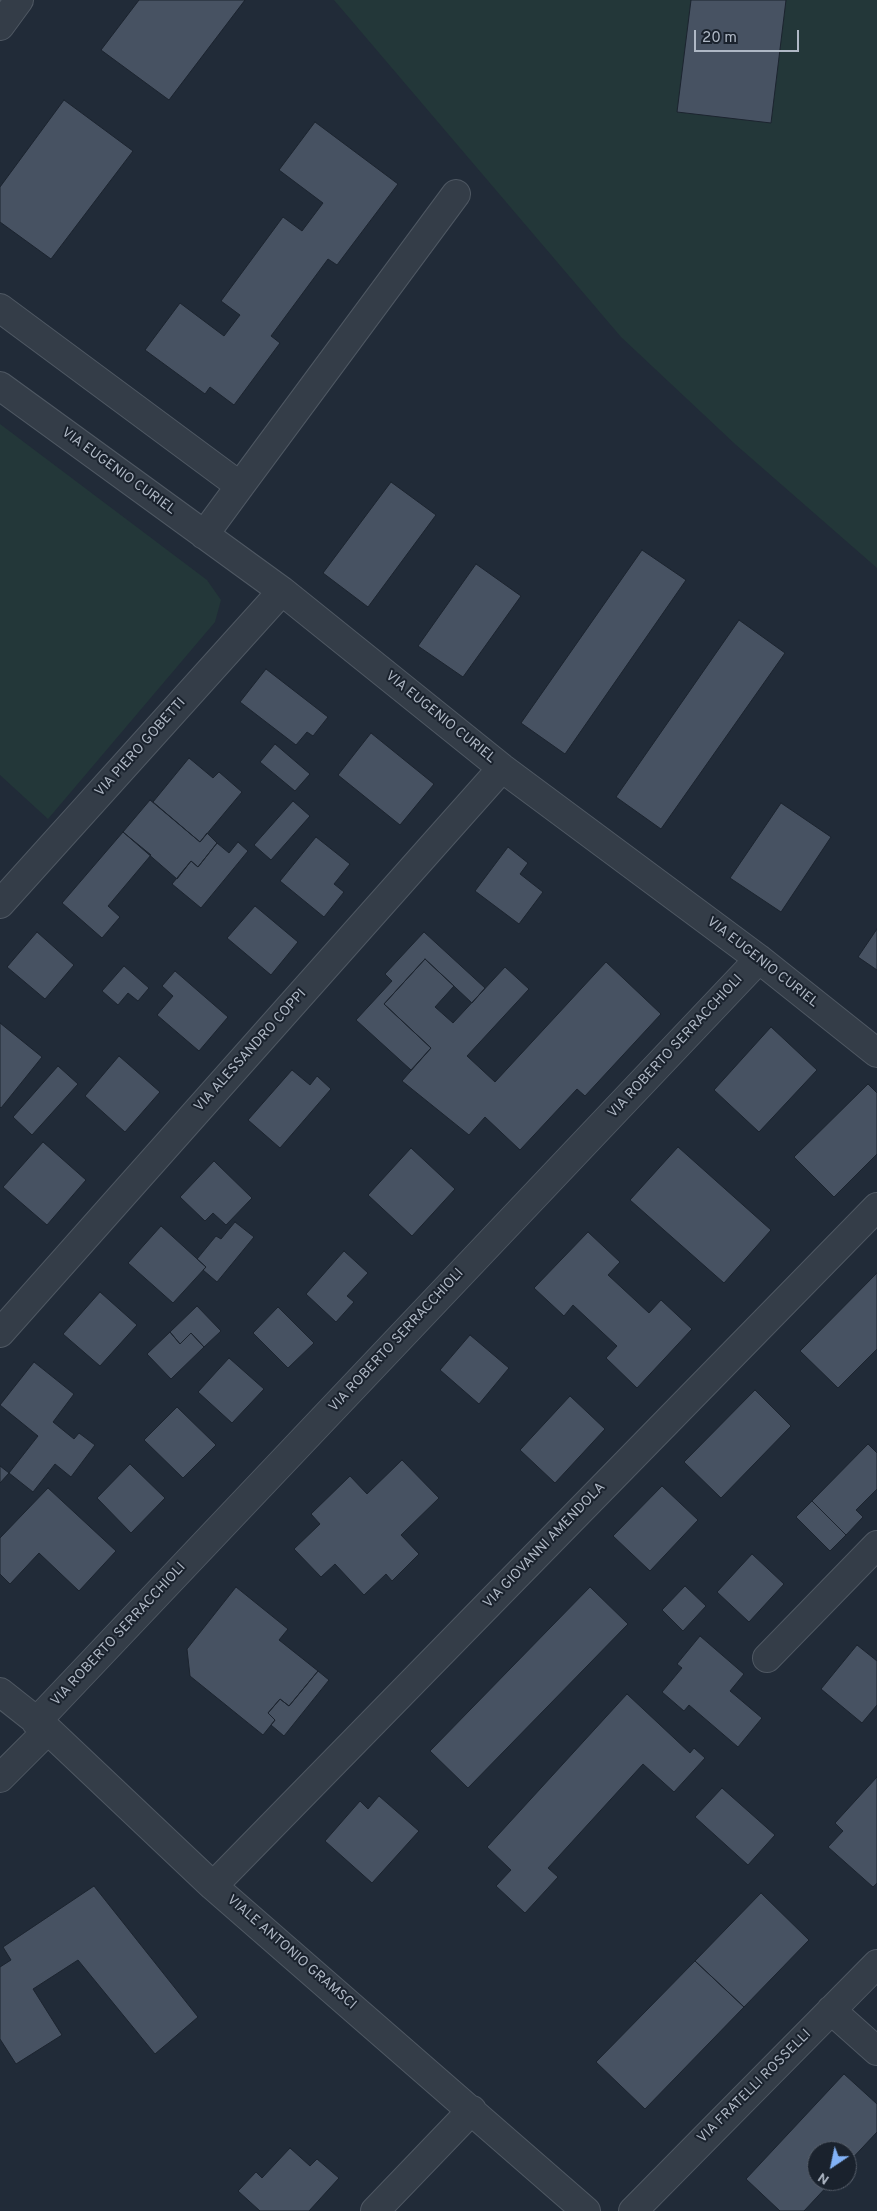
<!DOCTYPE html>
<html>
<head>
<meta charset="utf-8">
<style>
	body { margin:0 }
	#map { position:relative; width:877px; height:2211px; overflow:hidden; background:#212b38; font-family:Overpass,sans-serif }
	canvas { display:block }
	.north { position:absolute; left:807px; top:2141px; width:50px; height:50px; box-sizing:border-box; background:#1a222d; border:1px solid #565e6a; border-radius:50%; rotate:214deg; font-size:14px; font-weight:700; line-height:20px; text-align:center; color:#afb8c5 }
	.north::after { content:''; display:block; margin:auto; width:18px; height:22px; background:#82b2f6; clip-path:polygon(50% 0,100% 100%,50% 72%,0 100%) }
	.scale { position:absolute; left:694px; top:30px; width:105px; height:22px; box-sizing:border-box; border:2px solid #afb8c5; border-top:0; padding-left:6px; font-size:15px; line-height:18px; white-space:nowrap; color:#afb8c5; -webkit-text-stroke:4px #1a222d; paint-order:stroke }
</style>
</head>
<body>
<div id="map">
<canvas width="877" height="2211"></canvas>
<div class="north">N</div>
<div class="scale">20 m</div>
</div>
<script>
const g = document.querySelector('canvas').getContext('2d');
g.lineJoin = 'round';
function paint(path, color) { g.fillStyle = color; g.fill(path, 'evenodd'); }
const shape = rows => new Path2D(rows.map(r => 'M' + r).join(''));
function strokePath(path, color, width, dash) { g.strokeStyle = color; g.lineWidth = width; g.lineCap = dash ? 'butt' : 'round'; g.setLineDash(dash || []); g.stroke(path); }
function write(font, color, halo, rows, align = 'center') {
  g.font = font + ' Overpass,sans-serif'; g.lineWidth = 4; g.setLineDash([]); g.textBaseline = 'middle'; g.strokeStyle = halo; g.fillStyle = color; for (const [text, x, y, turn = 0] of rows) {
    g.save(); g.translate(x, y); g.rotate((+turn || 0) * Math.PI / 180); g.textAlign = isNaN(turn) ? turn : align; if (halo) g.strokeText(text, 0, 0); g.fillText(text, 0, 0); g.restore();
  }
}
const green = shape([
	[334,0,877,0,877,568,735,444,621,337],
	[0,424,207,580,221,600,215,622,48,819,0,775]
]);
const building = shape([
	[139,0,245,0,169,100,101,50,139,0],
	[691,0,786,0,771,123,677,112,691,0],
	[64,100,133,151,51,259,0,222,0,187,64,100],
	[315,122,398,184,337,265,328,259,271,336,280,343,234,405,210,387,205,394,145,350,180,303,224,336,240,315,221,301,283,217,302,231,323,203,279,170,315,122],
	[391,482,436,515,368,607,323,573,391,482],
	[642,550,686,580,565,754,521,723,642,550],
	[476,564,521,596,463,677,418,646,476,564],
	[739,620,785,653,661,829,616,797,739,620],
	[266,669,328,717,313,736,307,732,296,745,240,702,266,669],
	[371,733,434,784,400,825,338,775,371,733],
	[275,744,310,774,295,791,260,762,275,744],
	[189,758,213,778,219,772,242,792,200,842,153,802,189,758],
	[150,800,200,842,207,833,217,843,198,867,191,861,177,879,123,832,150,800],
	[293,801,310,816,271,860,254,845,293,801],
	[781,803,831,837,781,912,730,878,781,803],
	[123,832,151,855,108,906,120,917,102,938,62,903,123,832],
	[316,837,350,864,334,884,344,892,324,917,280,881,316,837],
	[238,842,248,851,201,908,172,884,191,861,198,867,217,843,229,853,238,842],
	[508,847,528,863,520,874,543,892,519,924,475,891,508,847],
	[255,906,298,942,271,975,227,938,255,906],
	[877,929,877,970,858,957,877,929],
	[37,932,74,965,45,999,7,967,37,932],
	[424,932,485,988,472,1003,425,959,384,1004,431,1048,411,1070,356,1020,392,981,385,974,424,932],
	[425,959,454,986,435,1007,453,1023,505,967,529,989,467,1056,495,1082,606,962,661,1014,585,1096,577,1089,520,1150,485,1117,469,1135,402,1081,431,1048,384,1004,425,959],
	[124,966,149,988,138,1001,128,993,118,1005,102,991,124,966],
	[175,971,228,1017,199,1051,157,1015,173,996,162,986,175,971],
	[0,1023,42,1057,1,1108,0,1107,0,1023],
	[771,1027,817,1070,759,1132,714,1090,771,1027],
	[119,1056,160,1092,125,1132,85,1096,119,1056],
	[58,1066,78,1084,32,1135,13,1117,58,1066],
	[292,1070,310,1085,317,1076,331,1089,280,1148,248,1120,292,1070],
	[868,1084,877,1093,877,1154,834,1197,794,1157,868,1084],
	[43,1142,86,1180,47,1225,3,1187,43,1142],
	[678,1147,771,1230,724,1283,630,1200,678,1147],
	[411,1148,455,1189,412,1236,368,1195,411,1148],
	[214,1161,252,1198,226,1225,213,1213,205,1221,180,1197,214,1161],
	[235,1222,254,1237,217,1282,203,1270,206,1267,197,1259,216,1236,221,1239,235,1222],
	[161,1226,206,1267,173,1303,128,1263,161,1226],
	[588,1232,620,1262,608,1275,649,1313,661,1300,692,1329,637,1388,606,1358,617,1346,573,1305,564,1316,534,1288,588,1232],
	[344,1251,368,1273,347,1296,354,1302,336,1322,306,1294,344,1251],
	[877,1273,877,1349,838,1388,800,1351,877,1273],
	[100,1292,137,1325,100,1366,63,1334,100,1292],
	[197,1306,221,1331,204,1347,191,1333,180,1344,170,1332,197,1306],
	[278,1307,314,1343,288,1368,253,1333,278,1307],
	[170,1332,180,1344,191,1333,204,1347,171,1379,147,1354,170,1332],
	[470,1335,509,1368,479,1404,440,1370,470,1335],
	[229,1358,264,1389,232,1423,198,1392,229,1358],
	[34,1362,74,1394,53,1422,74,1439,79,1433,95,1445,71,1477,55,1464,33,1492,9,1473,38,1436,0,1405,34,1362],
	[755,1390,791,1426,721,1498,684,1462,755,1390],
	[570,1396,605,1429,555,1483,520,1450,570,1396],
	[177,1407,216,1445,183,1478,144,1440,177,1407],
	[868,1444,877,1453,877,1489,856,1510,863,1517,846,1535,812,1501,868,1444],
	[402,1460,439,1498,401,1535,419,1554,392,1581,386,1574,364,1595,335,1564,321,1577,294,1549,320,1524,311,1514,350,1476,367,1494,402,1460],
	[130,1464,165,1498,131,1533,97,1498,130,1464],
	[0,1466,9,1473,0,1483,0,1466],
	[662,1486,698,1520,650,1571,613,1536,662,1486],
	[48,1488,116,1551,79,1591,39,1553,10,1584,0,1574,0,1538,48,1488],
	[812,1501,846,1535,830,1551,796,1517,812,1501],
	[752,1554,784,1584,749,1622,717,1592,752,1554],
	[685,1586,706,1606,683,1631,662,1610,685,1586],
	[236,1587,288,1629,279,1640,318,1671,289,1706,280,1699,268,1713,275,1720,263,1735,190,1676,187,1649,236,1587],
	[590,1587,628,1624,468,1788,430,1751,590,1587],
	[700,1636,744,1674,730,1691,762,1718,738,1747,689,1705,684,1711,662,1692,682,1668,677,1664,700,1636],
	[857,1645,877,1661,877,1705,862,1723,821,1689,857,1645],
	[318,1671,329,1680,284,1736,271,1725,275,1720,268,1713,280,1699,289,1706,318,1671],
	[627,1694,690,1753,694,1748,705,1758,674,1792,643,1764,548,1868,558,1877,525,1913,496,1886,511,1870,487,1847,627,1694],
	[877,1777,877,1883,873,1887,828,1847,843,1831,835,1823,877,1777],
	[722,1788,775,1835,748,1865,695,1817,722,1788],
	[379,1796,419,1831,372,1883,325,1841,360,1801,368,1809,379,1796],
	[94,1886,198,2017,155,2054,78,1960,33,1989,62,2035,16,2064,0,2039,0,1967,11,1960,3,1947,94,1886],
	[761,1893,809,1940,744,2007,695,1961,761,1893],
	[695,1961,744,2007,645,2109,596,2062,695,1961],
	[844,2074,877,2104,877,2132,847,2164,847,2151,817,2151,817,2181,832,2181,804,2211,780,2211,746,2179,844,2074],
	[290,2148,310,2166,317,2159,339,2178,309,2211,260,2211,238,2191,256,2172,262,2178,290,2148]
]);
const minor = shape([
	[0,26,19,0],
	[0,308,240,486,456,194],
	[0,386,282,591,502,768,759,959,877,1053],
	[204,535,240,486],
	[0,904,282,591],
	[0,1333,502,768],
	[767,1658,877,1545],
	[0,1692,48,1730,213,1886,586,2211],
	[36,1722,759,959],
	[0,1778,48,1730],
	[213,1886,877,1207],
	[831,2010,877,2051],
	[375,2211,472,2110],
	[633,2211,877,1964]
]);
const streetNames = [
	["VIA EUGENIO CURIEL",118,472,36],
	["VIA EUGENIO CURIEL",440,718,39],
	["VIA PIERO GOBETTI",141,748,-48],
	["VIA EUGENIO CURIEL",762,963,38],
	["VIA ROBERTO SERRACCHIOLI",676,1047,-47],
	["VIA ALESSANDRO COPPI",251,1051,-48],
	["VIA ROBERTO SERRACCHIOLI",397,1341,-47],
	["VIA GIOVANNI AMENDOLA",545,1546,-46],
	["VIA ROBERTO SERRACCHIOLI",119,1635,-47],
	["VIALE ANTONIO GRAMSCI",291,1953,41],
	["VIA FRATELLI ROSSELLI",755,2087,-45]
];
paint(green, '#233739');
paint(building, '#475262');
strokePath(building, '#1c242f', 1);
strokePath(minor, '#4f5863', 30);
strokePath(minor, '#343d48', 28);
write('14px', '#afb8c5', '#1a222d', streetNames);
</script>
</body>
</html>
